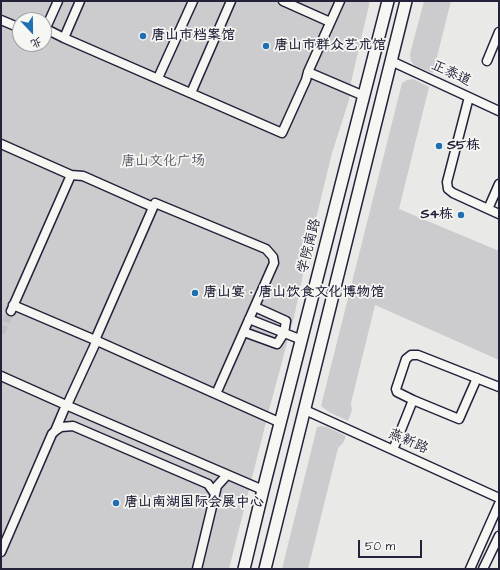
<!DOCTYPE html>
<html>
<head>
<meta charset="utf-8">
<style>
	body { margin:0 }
	#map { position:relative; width:500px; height:570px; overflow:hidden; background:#e9e9e7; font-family:"Architects Daughter","LXGW WenKai TC",sans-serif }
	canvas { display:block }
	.frame { position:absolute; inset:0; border:2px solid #22223b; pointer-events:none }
	.north { position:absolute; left:12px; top:12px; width:40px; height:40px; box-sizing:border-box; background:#f6f6f2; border:1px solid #a1a1a9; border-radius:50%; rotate:158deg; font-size:11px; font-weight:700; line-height:16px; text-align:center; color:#22223b }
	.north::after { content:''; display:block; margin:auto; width:14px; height:18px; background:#1f6fb2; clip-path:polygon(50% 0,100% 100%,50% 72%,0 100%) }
	.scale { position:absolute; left:358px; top:540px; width:64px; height:18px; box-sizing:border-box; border:2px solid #22223b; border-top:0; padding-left:5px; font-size:12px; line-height:14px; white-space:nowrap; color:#22223b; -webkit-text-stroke:3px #f6f6f2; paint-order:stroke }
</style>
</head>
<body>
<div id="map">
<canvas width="500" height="570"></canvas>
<div class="frame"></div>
<div class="north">北</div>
<div class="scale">50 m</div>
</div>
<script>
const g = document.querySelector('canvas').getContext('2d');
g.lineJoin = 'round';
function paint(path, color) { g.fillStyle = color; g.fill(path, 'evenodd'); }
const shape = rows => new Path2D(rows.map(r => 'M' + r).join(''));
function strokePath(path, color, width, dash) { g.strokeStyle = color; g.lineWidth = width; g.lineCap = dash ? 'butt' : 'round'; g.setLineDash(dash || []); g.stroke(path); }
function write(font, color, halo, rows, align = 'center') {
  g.font = font + ' "Architects Daughter","LXGW WenKai TC",sans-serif'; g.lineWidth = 3.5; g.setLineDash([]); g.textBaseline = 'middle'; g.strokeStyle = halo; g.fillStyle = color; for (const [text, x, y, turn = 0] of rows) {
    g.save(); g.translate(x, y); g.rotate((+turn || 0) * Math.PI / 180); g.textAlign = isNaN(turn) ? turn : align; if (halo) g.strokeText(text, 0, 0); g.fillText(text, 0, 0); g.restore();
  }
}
const green = shape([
	[1,1,370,1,351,82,349,100,332,153,307,256,294,317,269,410,229,569,1,569],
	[20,20,44,20,44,44,20,44],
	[424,1,451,1,433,73,415,66,411,61,410,54],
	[413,79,429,87,399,209,499,251,499,360,375,305,351,403,352,410,348,421,329,412,321,406,402,83,407,80],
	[321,426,327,427,346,436,343,443,338,448,308,569,282,569,317,427]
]);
const minorTunnel = shape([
	[1,333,11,311]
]);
const minor = shape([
	[283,1,330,22],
	[340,1,308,72,364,96],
	[1,20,20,28],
	[46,29,64,38,80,1],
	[44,32,58,1],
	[64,38,282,133,306,80,308,72],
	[391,61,499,111],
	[487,61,499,32],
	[158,78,193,1],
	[191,93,231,1],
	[469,97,447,182,448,189,453,193,499,214],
	[1,144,71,175,11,311],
	[71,175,83,176,153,207],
	[488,209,499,184],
	[13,305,95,340],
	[249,319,302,340],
	[244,332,277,344,284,333,286,321,255,307],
	[1,376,66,405],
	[216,394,274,263,273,257,266,249,155,203,95,340,216,394,281,423],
	[413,400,459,419,477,378],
	[67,405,97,340],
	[305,410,499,498],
	[55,431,66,405,263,490],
	[393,450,413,400,397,392,396,389,406,359,411,355,418,355,499,387],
	[1,552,52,434,55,431,61,427,73,426,208,484,215,494],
	[197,569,217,486,227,475],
	[470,569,499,504],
	[483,569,499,536]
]);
const major = shape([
	[244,569,263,490,388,1],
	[265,569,406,1]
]);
const markers = [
	[143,36,4,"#1f6fb2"],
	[266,46,4,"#1f6fb2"],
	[439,146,4,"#1f6fb2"],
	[461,215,4,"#1f6fb2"],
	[195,293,4,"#1f6fb2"],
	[116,503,4,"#1f6fb2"]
];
const poiNames = [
	["唐山市档案馆",151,36],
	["唐山市群众艺术馆",274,46],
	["S5栋",447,146],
	["S4栋",453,215,"right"],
	["唐山宴 · 唐山饮食文化博物馆",203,293],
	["唐山南湖国际会展中心",124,503]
];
const streetNames = [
	["正泰道",451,74,25],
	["学院南路",310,246,-76],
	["燕新路",408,442,24]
];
const parkNames = [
	["唐山文化广场",163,162]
];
paint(green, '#ccccce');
strokePath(minorTunnel, '#c1c1c5', 8, [8, 4]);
strokePath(minor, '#22223b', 11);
strokePath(major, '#22223b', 14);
strokePath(minor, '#f6f6f2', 8);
strokePath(major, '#f6f6f2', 11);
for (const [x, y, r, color] of markers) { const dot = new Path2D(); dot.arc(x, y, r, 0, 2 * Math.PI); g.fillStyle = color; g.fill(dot); strokePath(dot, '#f6f6f2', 1.5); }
write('bold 14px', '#22223b', '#f6f6f2', poiNames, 'left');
write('14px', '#22223b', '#f6f6f2', streetNames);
write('14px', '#555567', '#f6f6f2', parkNames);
</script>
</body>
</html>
